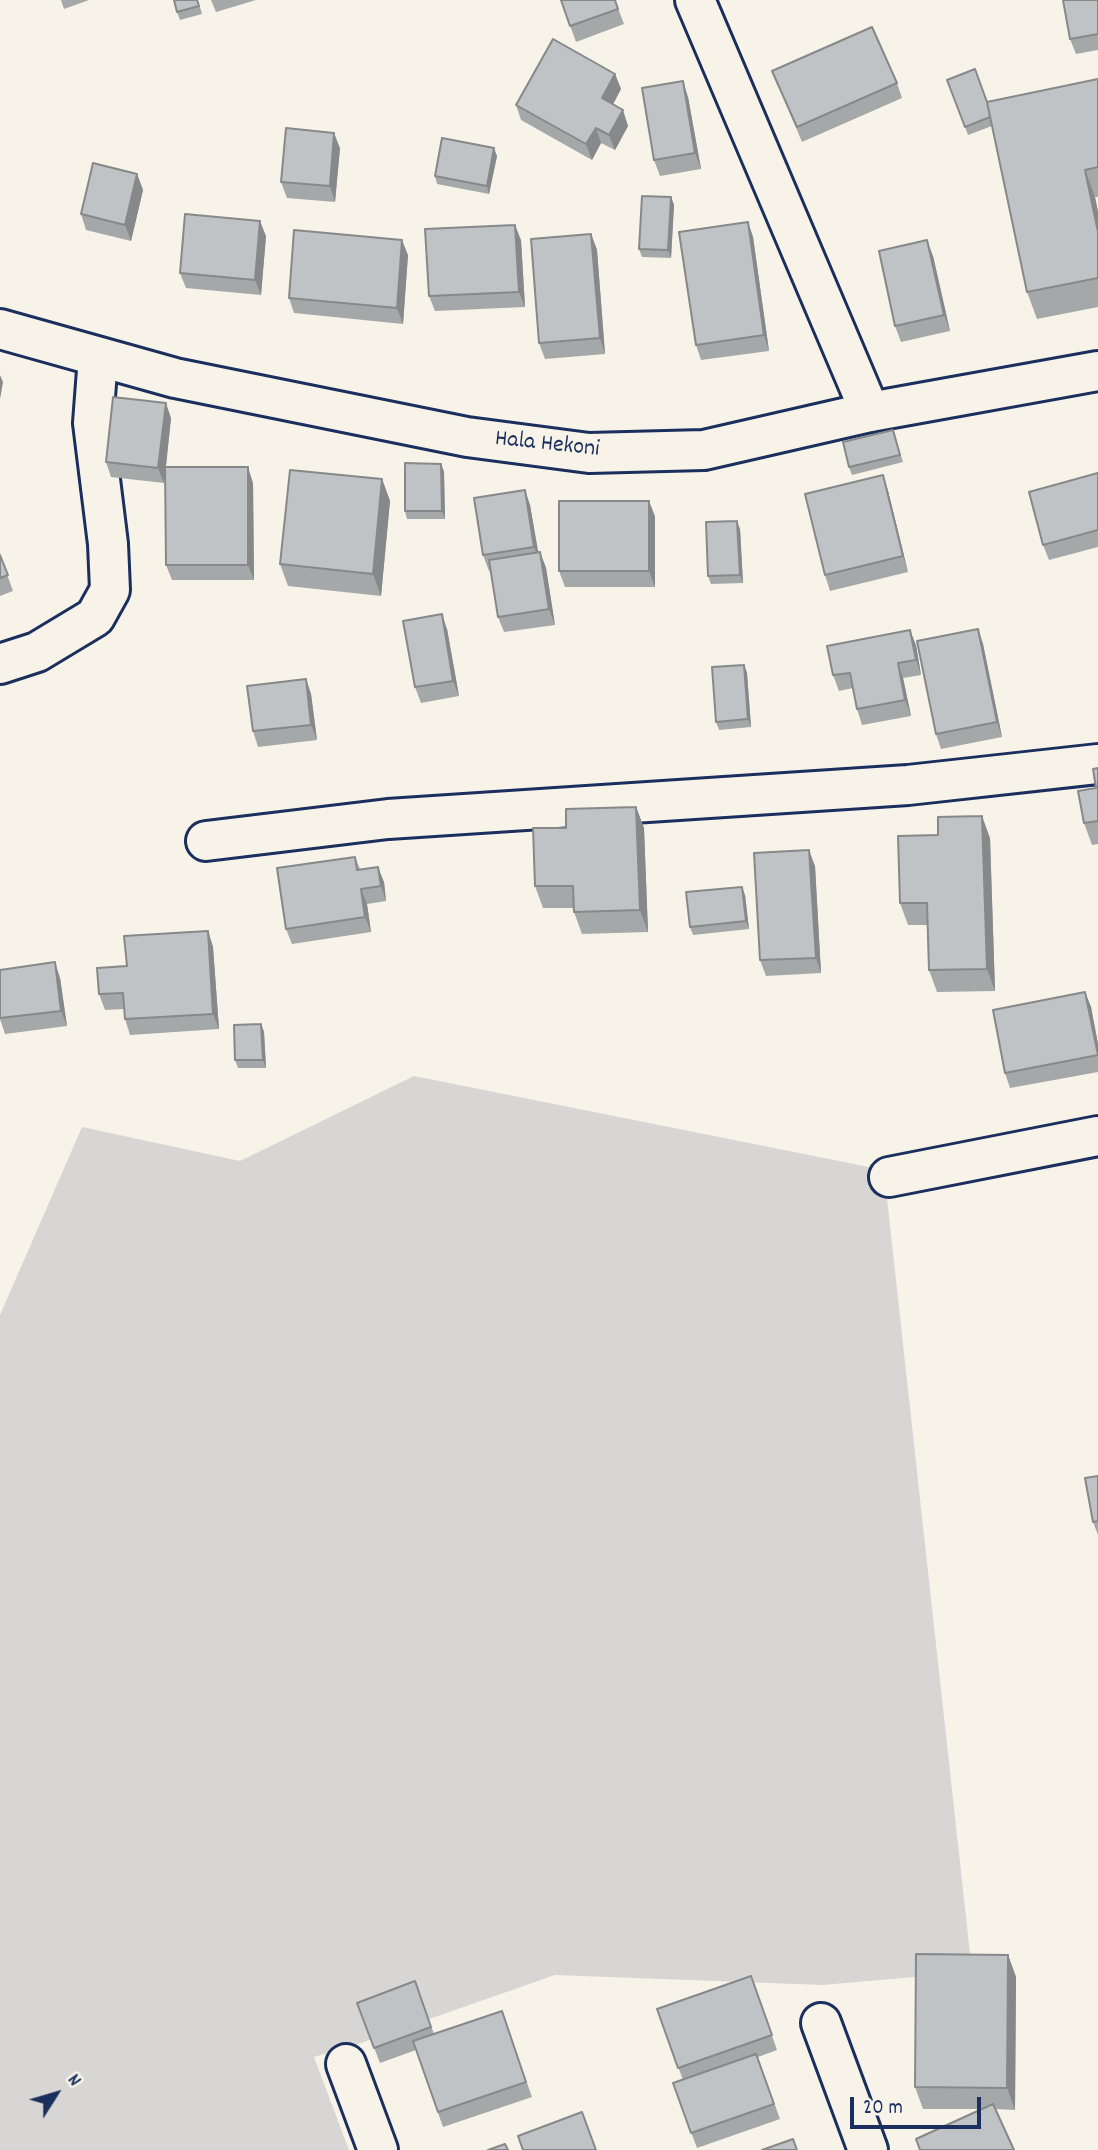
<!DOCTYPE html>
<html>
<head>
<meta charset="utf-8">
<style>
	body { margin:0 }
	#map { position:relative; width:1098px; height:2150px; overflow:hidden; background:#f7f3e8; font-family:Dekko,sans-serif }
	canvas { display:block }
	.north { position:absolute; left:21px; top:2059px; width:70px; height:70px; -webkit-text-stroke:5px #f7f3e8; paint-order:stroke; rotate:53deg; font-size:19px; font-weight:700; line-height:28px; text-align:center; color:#1b2f5e }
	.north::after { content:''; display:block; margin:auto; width:24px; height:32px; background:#1b2f5e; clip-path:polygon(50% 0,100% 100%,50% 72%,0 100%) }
	.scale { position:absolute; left:850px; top:2097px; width:131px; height:32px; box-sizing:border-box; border:4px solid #1b2f5e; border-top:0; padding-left:9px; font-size:21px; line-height:24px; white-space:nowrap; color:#1b2f5e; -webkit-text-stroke:5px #f7f3e8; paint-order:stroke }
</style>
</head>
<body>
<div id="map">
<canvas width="1098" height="2150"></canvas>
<div class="north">N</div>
<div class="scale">20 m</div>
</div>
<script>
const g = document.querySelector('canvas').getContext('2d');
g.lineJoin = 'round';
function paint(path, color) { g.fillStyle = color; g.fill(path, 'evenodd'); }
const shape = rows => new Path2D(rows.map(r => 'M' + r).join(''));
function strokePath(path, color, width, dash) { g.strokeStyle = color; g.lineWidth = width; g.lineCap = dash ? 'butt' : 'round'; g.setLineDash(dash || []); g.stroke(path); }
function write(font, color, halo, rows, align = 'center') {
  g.font = font + ' Dekko,sans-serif'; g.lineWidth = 5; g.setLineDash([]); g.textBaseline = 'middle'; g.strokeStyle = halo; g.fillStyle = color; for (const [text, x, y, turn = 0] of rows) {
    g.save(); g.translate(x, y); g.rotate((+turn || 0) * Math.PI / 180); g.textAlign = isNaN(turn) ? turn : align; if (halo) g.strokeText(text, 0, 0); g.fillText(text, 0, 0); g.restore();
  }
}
const green = shape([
	[414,1076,879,1169,886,1189,972,1972,823,1985,555,1975,358,2044,314,2057,349,2150,0,2150,0,1315,82,1127,240,1161]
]);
const minor = shape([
	[695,0,870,412],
	[0,664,37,652,95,617,110,590,108,544,93,423,98,357],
	[206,841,388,819,908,785,1098,764],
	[889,1177,1098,1136],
	[821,2023,868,2150],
	[346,2064,378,2150]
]);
const tertiary = shape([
	[0,329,175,378,467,437,589,453,704,450,870,412,1098,371]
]);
const wall = shape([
	[61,0,89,0,64,9],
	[198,0,202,14,180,20,177,12],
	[211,0,256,0,216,12],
	[561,0,615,0,624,24,576,42],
	[1098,0,1098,50,1076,54,1070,39],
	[772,71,897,83,902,98,802,142],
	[615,74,621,89,613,104,628,126,615,150,601,143,592,160,521,120,516,105],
	[1098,79,1098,197,1095,197,1098,212,1098,307,1037,319,1027,292,992,126,968,135,947,80,987,102],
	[688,97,701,169,660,176,654,160],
	[340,148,335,202,287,198,281,182],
	[497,156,489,194,437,184,435,176],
	[137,174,143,190,131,241,86,230,81,214],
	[671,197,674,205,671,258,642,257,639,249],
	[748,222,753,237,769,351,701,360,696,345],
	[591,234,597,250,605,354,545,359,539,343],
	[266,236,261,295,186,288,180,273],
	[521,240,525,307,435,311,429,296],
	[408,255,403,324,294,313,289,298],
	[933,256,950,331,901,342,895,326],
	[171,418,166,467,253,483,254,580,172,580,166,565,165,470,164,483,111,477,106,462],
	[893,430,903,462,852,475,849,467],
	[441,464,444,472,445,519,407,519,405,511],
	[1098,473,1098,547,1049,560,1043,545],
	[883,475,888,491,908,572,830,591,825,575],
	[382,479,390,501,381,596,288,586,280,564],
	[525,490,530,505,538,553,540,552,546,568,555,625,504,632,498,617,491,570,489,571,483,555],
	[655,516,655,587,565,587,559,571],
	[740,529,743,583,711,584,708,576],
	[0,555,13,591,0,596],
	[447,629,459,696,421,703,415,687],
	[978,629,983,644,1002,737,941,749,936,734],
	[916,645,921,675,903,678,911,716,862,725,857,709,853,688,839,691,833,675],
	[744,665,747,673,751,727,719,730,716,722],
	[306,679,311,694,317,740,258,747,253,731],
	[1098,768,1098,844,1092,845,1084,823,1096,788],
	[636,807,644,828,648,932,582,934,574,912,574,908,543,908,535,886],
	[990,838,995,991,937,992,929,970,928,925,908,925,900,903],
	[355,857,360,869,384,882,386,901,367,904,371,932,292,944,286,929],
	[815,866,821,973,766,976,760,960],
	[745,895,749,929,693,935,690,927],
	[208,931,213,947,219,1029,130,1035,125,1019,124,1009,105,1010,99,994,127,966],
	[0,970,60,978,67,1026,5,1034,0,1019],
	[1085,992,1091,1007,1098,1044,1098,1072,1010,1088,1005,1073],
	[261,1024,264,1032,266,1068,238,1068,235,1060],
	[1098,1476,1098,1535,1093,1522],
	[1008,1955,1016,1977,1015,2110,996,2109,1014,2150,920,2150,916,2139,982,2109,923,2109,915,2087],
	[751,1976,777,2050,758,2057,780,2119,697,2148,673,2083,683,2080,657,2009],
	[415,1981,434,2034,502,2011,532,2097,443,2127,416,2050,380,2063,357,2003]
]);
const shadedWall = shape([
	[615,74,621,89,608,114,602,98],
	[683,81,688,97,701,169,695,153],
	[623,110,628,126,615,150,609,135],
	[596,128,601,143,592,160,586,144],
	[334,133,340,148,335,202,330,186],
	[494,148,497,156,489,194,487,186],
	[1085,170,1095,197,1098,212,1098,232],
	[137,174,143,190,131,241,125,225],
	[671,197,674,205,671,258,668,250],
	[260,221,266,236,261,295,255,280],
	[748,222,753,237,769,351,764,335],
	[515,225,521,240,525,307,519,292],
	[591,234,597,250,605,354,600,338],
	[402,240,408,255,403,324,397,308],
	[927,240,933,256,950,331,944,315],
	[0,375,3,382,0,399],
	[166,403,171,418,164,483,158,468],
	[441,464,444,472,445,519,442,511],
	[248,467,253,483,254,580,248,565],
	[883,475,888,491,908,572,903,556],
	[382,479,390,501,381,596,373,574],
	[525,490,530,505,540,562,534,547],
	[649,501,655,516,655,587,649,571],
	[737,521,740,529,743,583,740,575],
	[540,552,546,568,555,625,549,609],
	[442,614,447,629,459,696,453,681],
	[978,629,983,644,1002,737,997,722],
	[910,630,916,645,921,675,916,660],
	[898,663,903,678,911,716,905,700],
	[744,665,747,673,751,727,748,719],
	[306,679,311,694,317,740,311,725],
	[636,807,644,828,648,932,640,910],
	[982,816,990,838,995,991,987,969],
	[809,850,815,866,821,973,816,958],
	[378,867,384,882,386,901,381,886],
	[742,887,745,895,749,929,746,921],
	[361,889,367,904,371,932,365,917],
	[208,931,213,947,219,1029,213,1014],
	[55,962,60,978,67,1026,61,1011],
	[1085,992,1091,1007,1098,1044,1098,1056],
	[261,1024,264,1032,266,1068,263,1060],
	[1008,1955,1016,1977,1015,2110,1007,2088]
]);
const building = shape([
	[174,0,197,0,199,6,177,12,174,0],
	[561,0,615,0,618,9,570,26,561,0],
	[1063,0,1098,0,1098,34,1070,39,1063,0],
	[872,27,897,83,797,127,772,71,872,27],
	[553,39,615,74,602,98,623,110,609,135,596,128,586,144,516,105,553,39],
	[975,69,987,102,990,117,965,127,947,80,975,69],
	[1098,79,1098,167,1085,170,1098,232,1098,278,1027,292,987,102,1098,79],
	[683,81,695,153,654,160,642,88,683,81],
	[286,128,334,133,330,186,281,182,286,128],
	[442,138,494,148,487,186,435,176,442,138],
	[93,163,137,174,125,225,81,214,93,163],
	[642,196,671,197,668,250,639,249,642,196],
	[185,214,260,221,255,280,180,273,185,214],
	[748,222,764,335,696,345,679,232,748,222],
	[515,225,519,292,429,296,425,229,515,225],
	[294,230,402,240,397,308,289,298,294,230],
	[591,234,600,338,539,343,531,239,591,234],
	[927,240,944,315,895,326,879,251,927,240],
	[113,397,166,403,158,468,106,462,113,397],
	[893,430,900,455,849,467,843,442,893,430],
	[405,463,441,464,442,511,405,511,405,463],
	[165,467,248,467,248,565,166,565,165,467],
	[290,470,382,479,373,574,280,564,290,470],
	[1098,473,1098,530,1043,545,1029,492,1098,473],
	[883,475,903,556,825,575,805,494,883,475],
	[525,490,534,547,483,555,474,498,525,490],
	[559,501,649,501,649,571,559,571,559,501],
	[737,521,740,575,708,576,706,522,737,521],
	[540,552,549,609,498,617,489,560,540,552],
	[0,555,8,575,0,578,0,555],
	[442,614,453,681,415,687,403,621,442,614],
	[978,629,997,722,936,734,917,641,978,629],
	[910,630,916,660,898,663,905,700,857,709,850,673,833,675,827,646,910,630],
	[744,665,748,719,716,722,712,667,744,665],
	[306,679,311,725,253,731,247,686,306,679],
	[1098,768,1098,821,1084,823,1078,791,1096,788,1093,769,1098,768],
	[636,807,640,910,574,912,573,886,535,886,533,828,566,828,566,809,636,807],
	[982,816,987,969,929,970,927,903,900,903,898,836,938,835,938,817,982,816],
	[809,850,816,958,760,960,754,853,809,850],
	[355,857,357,870,378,867,381,886,361,889,365,917,286,929,277,868,355,857],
	[742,887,746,921,690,927,686,892,742,887],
	[208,931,213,1014,125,1019,123,993,99,994,97,968,127,966,124,936,208,931],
	[55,962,61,1011,0,1018,0,970,55,962],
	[1085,992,1098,1055,1005,1073,993,1010,1085,992],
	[261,1024,263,1060,235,1060,234,1025,261,1024],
	[1098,1476,1098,1521,1093,1522,1085,1478,1098,1476],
	[916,1954,1008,1955,1007,2088,915,2087,916,1954],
	[751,1976,772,2035,678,2068,657,2009,751,1976],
	[415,1981,431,2027,374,2048,357,2003,415,1981],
	[502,2011,526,2082,438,2112,413,2041,502,2011],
	[756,2054,774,2104,691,2133,673,2083,756,2054],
	[993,2104,1014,2150,920,2150,916,2139,993,2104],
	[582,2112,596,2150,523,2150,518,2136,582,2112],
	[793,2139,797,2150,762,2150,793,2139],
	[505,2144,508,2150,488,2150,505,2144]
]);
const streetNames = [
	["Hala Hekoni",547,446,6]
];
paint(green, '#d7d6d4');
strokePath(minor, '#1b2f5e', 44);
strokePath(tertiary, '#1b2f5e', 44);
strokePath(minor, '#f7f3e8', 38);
strokePath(tertiary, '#f7f3e8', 38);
paint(wall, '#a5a8a9');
paint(shadedWall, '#86888a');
paint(building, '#c0c3c5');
strokePath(building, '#86888a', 2);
write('24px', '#1b2f5e', '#f7f3e8', streetNames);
</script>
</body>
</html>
